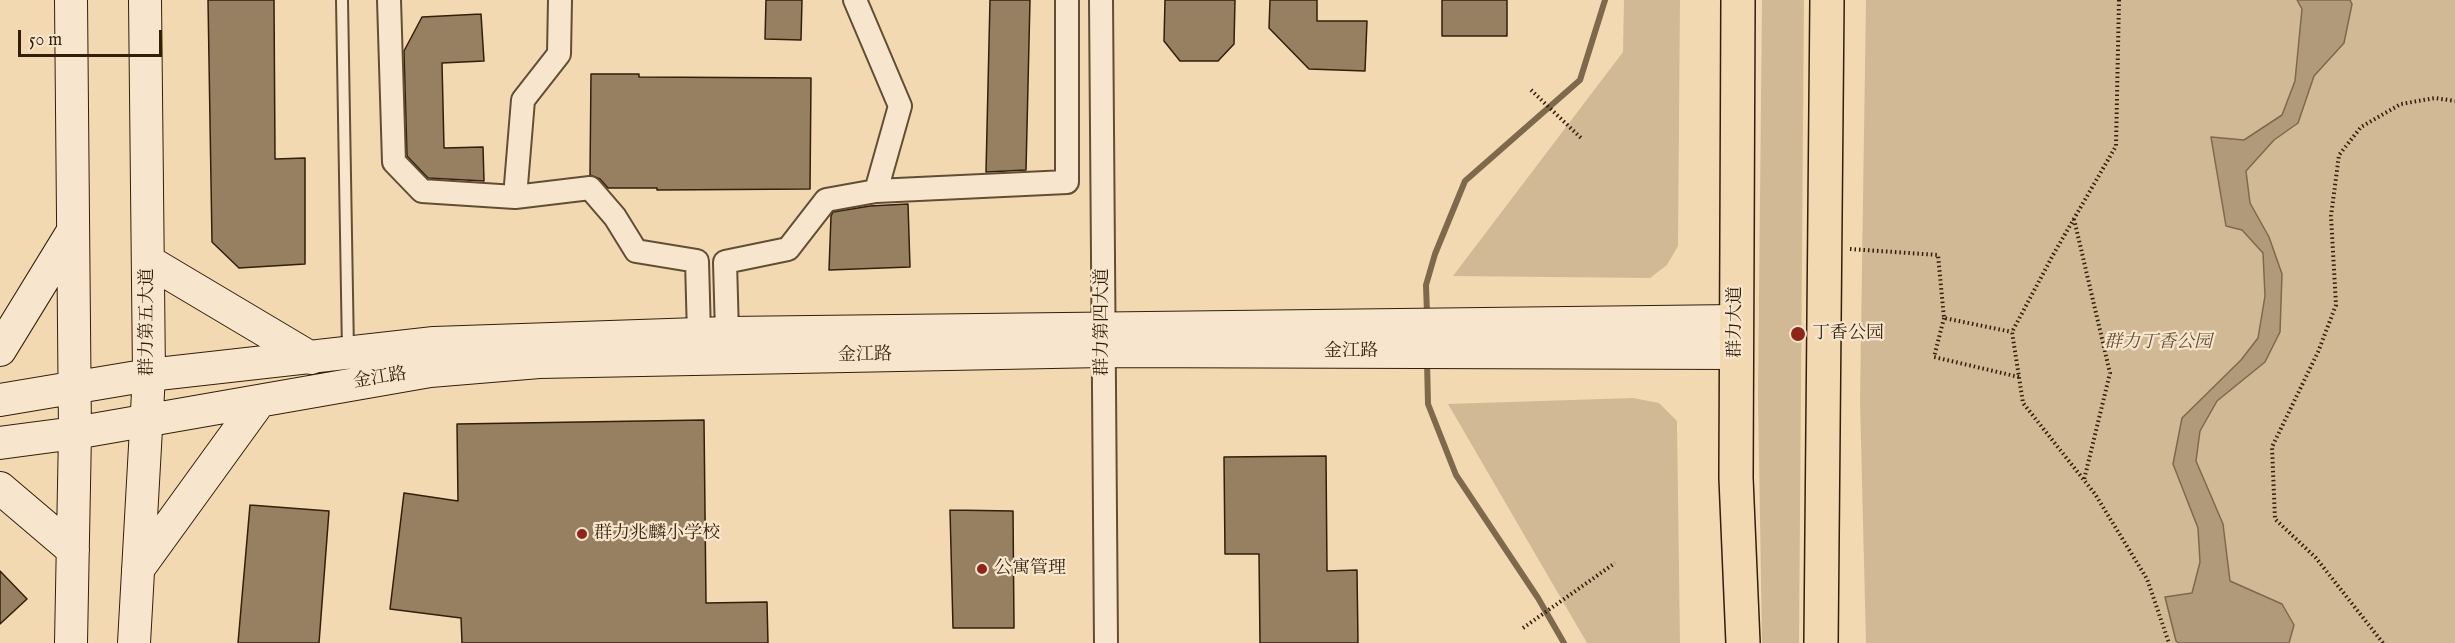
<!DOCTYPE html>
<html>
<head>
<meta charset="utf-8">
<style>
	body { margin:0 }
	#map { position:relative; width:2455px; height:643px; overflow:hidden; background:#f3d9b2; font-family:"IM FELL English",serif }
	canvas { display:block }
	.scale { position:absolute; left:18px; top:30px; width:144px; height:27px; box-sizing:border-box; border:3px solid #311f0a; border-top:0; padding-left:8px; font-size:18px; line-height:21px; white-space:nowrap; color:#311f0a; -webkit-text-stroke:4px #f7e6cd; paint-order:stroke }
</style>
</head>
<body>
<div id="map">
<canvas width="2455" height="643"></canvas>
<div class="scale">50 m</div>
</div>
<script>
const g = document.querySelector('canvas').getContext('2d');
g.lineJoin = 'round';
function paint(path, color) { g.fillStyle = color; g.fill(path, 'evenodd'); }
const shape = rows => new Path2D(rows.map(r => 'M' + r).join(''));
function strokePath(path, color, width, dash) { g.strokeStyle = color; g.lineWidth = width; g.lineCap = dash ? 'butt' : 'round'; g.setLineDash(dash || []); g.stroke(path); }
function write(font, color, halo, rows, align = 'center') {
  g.font = font + ' "IM FELL English","Noto Serif SC",serif'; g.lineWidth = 4.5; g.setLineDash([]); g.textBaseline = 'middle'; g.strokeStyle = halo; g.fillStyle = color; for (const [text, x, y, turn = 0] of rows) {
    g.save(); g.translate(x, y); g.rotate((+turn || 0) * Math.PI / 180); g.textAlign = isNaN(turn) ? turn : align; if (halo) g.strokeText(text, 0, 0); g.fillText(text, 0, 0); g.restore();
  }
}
const green = shape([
	[1624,0,1680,0,1678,246,1667,265,1650,278,1453,276,1623,52],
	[1762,0,1804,0,1799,643,1762,643,1758,396],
	[1866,0,2455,0,2455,643,1866,643,1860,401],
	[1633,398,1659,403,1677,421,1680,643,1587,643,1448,404]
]);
const water = shape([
	[2297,0,2350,0,2352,4,2344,43,2314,76,2298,123,2274,140,2246,171,2250,203,2269,237,2282,274,2280,332,2265,362,2217,401,2200,431,2196,461,2223,524,2230,581,2282,604,2294,625,2289,643,2179,643,2176,641,2165,597,2192,593,2200,562,2198,528,2173,464,2182,418,2241,360,2258,338,2265,296,2263,253,2242,230,2226,226,2211,137,2244,140,2282,115,2295,81,2302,9,2297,0]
]);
const stream = shape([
	[1427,314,1426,285,1435,254,1465,181,1580,80,1605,0],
	[1427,361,1428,404,1456,475,1538,598,1564,643]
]);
const building = shape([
	[208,0,274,0,275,159,305,158,305,264,239,268,212,242,208,0],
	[766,0,802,0,801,40,765,39,766,0],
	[990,0,1030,0,1026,170,986,172,990,0],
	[1165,0,1235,0,1234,44,1218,61,1180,61,1164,41,1165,0],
	[1270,0,1317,0,1317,21,1367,21,1365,71,1309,69,1269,28,1270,0],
	[1442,0,1507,0,1507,36,1442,36,1442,0],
	[481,14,484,61,442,63,444,148,483,147,484,181,428,178,407,156,404,51,422,17,481,14],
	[591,74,639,74,639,77,811,78,810,189,657,190,657,188,608,188,600,179,590,175,591,74],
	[908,204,910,267,829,270,831,216,833,212,870,206,908,204],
	[704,420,706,603,767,602,768,643,462,643,461,618,390,609,404,493,458,501,457,424,704,420],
	[1326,456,1327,571,1357,570,1358,643,1260,643,1259,554,1225,554,1224,457,1326,456],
	[250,505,329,511,319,643,238,643,250,505],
	[950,510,1013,511,1014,628,953,628,950,510],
	[0,571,27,599,0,624,0,571]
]);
const path = shape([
	[2119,0,2116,146,2053,255,2012,332,2023,403,2095,494,2147,579,2169,643],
	[1531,90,1581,138],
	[2074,219,2110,373,2084,480],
	[1850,249,1938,255,1944,318,2012,332],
	[1944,318,1934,357,2019,377],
	[1523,628,1615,563],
	[2383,643,2316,558,2275,519,2272,447,2318,352,2336,305,2331,216,2339,155,2361,127,2401,104,2435,98,2455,101]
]);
const lane = shape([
	[342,0,348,351]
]);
const street = shape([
	[389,0,394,162,422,191,515,197,590,188,615,217,636,251,697,261,699,335],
	[855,0,900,106,876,191],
	[1101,0,1106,643],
	[515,197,523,100,559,54,560,0],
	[727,333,725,262,788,249,826,200,876,191,1067,182,1067,0]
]);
const secondary = shape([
	[148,261,311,358],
	[0,350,73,231],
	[0,400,149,375,434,343,727,333,1736,321],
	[0,443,75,433,430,371,539,362,1103,351,1736,353],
	[0,488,73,550],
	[138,569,259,402],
	[71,643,75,433,71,0],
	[134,643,149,375,145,0]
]);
const primary = shape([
	[1738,0,1736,478,1743,643],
	[1821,643,1827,0]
]);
const markers = [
	[1798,334,8,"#8f2418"],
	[582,534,6,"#8f2418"],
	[982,569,6,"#8f2418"]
];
const streetNames = [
	["群力第五大道",148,322,-90],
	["群力第四大道",1103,322,-90],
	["群力大道",1736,322,-90],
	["金江路",1351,352],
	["金江路",865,356,-1],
	["金江路",380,379,-9]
];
const poiNames = [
	["丁香公园",1812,334],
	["群力兆麟小学校",594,534],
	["公寓管理",994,569]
];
const parkNames = [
	["群力丁香公园",2158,343]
];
paint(green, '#d2b995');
paint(water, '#b19a79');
strokePath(water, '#7e694d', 1.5);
strokePath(stream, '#7e694d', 6);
paint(building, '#968061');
strokePath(building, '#311f0a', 1.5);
strokePath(lane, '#624e34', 14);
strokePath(street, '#624e34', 26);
strokePath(secondary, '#311f0a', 34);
strokePath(primary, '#311f0a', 36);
strokePath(path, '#311f0a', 4, [1.5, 3]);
strokePath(lane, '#f7e6cd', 10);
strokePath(street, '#f7e6cd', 22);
strokePath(secondary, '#f7e6cd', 32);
strokePath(primary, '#f3d9b2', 33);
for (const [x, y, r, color] of markers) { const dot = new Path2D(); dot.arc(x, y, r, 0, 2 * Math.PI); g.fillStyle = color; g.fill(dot); strokePath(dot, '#f7e6cd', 2); }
write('18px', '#311f0a', '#f7e6cd', streetNames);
write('18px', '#311f0a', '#f7e6cd', poiNames, 'left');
write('italic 18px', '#614d34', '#f7e6cd', parkNames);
</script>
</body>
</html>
